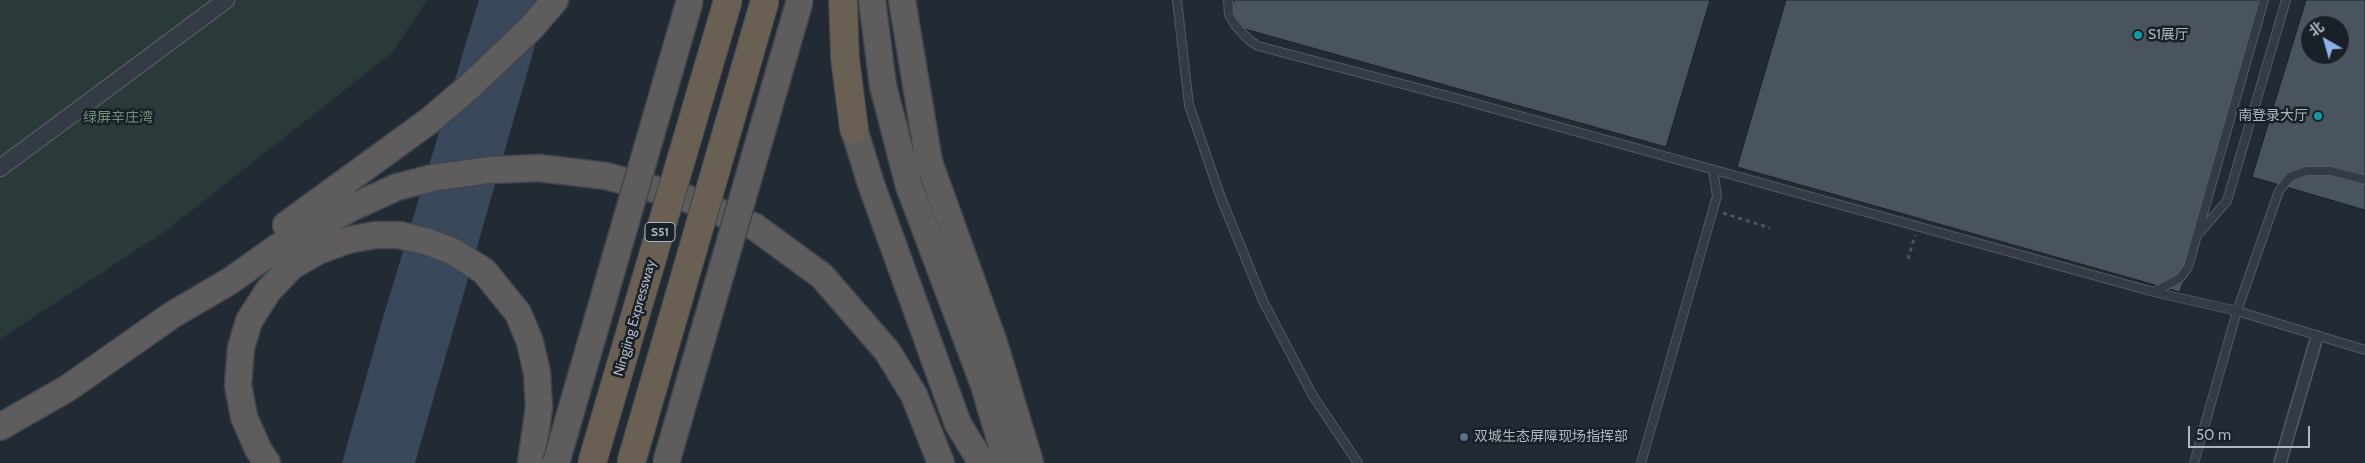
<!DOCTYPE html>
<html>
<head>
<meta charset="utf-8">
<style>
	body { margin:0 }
	#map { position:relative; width:2365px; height:463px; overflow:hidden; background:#222a33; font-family:Cabin,"Noto Sans SC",sans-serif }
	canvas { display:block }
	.north { position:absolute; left:2300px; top:15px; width:50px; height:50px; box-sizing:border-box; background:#1a2028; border:1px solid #565c65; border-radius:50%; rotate:322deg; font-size:14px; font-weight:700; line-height:20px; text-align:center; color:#afb6c0 }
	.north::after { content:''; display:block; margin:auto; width:18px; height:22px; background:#8bb3e9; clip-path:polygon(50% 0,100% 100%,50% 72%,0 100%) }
	.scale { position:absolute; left:2188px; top:426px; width:122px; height:22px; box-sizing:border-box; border:2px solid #afb6c0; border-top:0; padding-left:6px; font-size:15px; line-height:18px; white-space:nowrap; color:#afb6c0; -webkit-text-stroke:4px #1a2028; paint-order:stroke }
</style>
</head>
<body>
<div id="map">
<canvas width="2365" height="463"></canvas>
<div class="north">北</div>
<div class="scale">50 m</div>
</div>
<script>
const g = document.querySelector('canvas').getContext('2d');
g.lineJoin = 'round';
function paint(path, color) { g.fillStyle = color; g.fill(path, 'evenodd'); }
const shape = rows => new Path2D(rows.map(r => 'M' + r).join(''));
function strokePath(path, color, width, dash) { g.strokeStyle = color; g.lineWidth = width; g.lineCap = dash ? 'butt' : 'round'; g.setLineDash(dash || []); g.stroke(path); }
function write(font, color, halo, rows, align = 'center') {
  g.font = font + ' Cabin,"Noto Sans SC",sans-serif'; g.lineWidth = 5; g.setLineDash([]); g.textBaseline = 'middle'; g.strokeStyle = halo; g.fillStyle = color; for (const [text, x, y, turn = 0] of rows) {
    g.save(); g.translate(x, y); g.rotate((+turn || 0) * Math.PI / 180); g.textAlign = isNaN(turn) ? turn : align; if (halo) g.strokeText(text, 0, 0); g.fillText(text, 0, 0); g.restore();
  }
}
const green = shape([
	[0,0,427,0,392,53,164,232,0,339]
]);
const water = shape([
	[479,0,548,0,415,463,342,463,384,314]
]);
const building = shape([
	[1234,0,1710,0,1666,147,1227,24,1234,0],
	[1786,0,2264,0,2180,292,1737,167,1786,0],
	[2306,0,2365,0,2365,210,2252,177,2306,0],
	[2310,25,2340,25,2340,55,2310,55,2310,25]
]);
const path = shape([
	[1723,213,1770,228],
	[1908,259,1915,235]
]);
const service = shape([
	[1177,0,1189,105,1221,198,1263,301,1313,396,1358,463],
	[1228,0,1229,15,1235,25,1249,40,1258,46,1459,99,2154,292,2237,311,2365,350],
	[2201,231,2227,201,2286,0],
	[2154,292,2180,278,2188,267,2264,0],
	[1641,463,1717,196,1713,170],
	[2194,463,2237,311,2279,191,2290,177,2306,171,2331,171,2365,180]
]);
const pedestrian = shape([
	[2280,463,2317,337]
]);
const minor = shape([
	[0,168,226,0]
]);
const trunk = shape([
	[872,0,883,86,909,186,984,385,1007,463],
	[902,0,929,162,994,343,1030,463],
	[854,129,871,184,958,424,982,463],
	[286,225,429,121,469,87,531,28,555,0],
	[0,427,68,388,172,315,230,281,278,247,353,207,397,187,432,178,489,170,539,168,606,176,683,197,755,227,822,276,887,351,914,395,941,463],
	[267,463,258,449,244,417,238,385,241,348,249,321,268,291,292,266,318,251,348,240,375,235,399,235,425,241,452,251,484,271,518,313,530,342,537,373,539,407,531,463]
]);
const motorway = shape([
	[843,0,845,58,854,129]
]);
const trunkBridge = shape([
	[556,463,690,0],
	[666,463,800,0]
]);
const motorwayBridge = shape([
	[592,463,728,0],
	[631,463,765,0]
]);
const markers = [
	[2138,35,5,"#0f9aa8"],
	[2318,116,5,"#0f9aa8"],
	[1464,437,5,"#5c6f8a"]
];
const shields = [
	[660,232,30]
];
const shieldNames = [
	["S51",660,232]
];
const poiNames = [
	["S1展厅",2148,35],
	["南登录大厅",2308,116,"right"],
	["双城生态屏障现场指挥部",1474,437]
];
const parkNames = [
	["绿屏辛庄湾",118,118]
];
const streetNames = [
	["Ningjing Expressway",635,318,-74]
];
paint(green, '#293a39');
paint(water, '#39485a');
paint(building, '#4a545e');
strokePath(building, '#1c222a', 1);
strokePath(service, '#525961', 10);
strokePath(pedestrian, '#525961', 14);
strokePath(minor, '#525961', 19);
strokePath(trunk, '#3f464e', 29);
strokePath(motorway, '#3f464e', 30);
strokePath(path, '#485758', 3, [4, 4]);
strokePath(service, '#353b44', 8);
strokePath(pedestrian, '#353b44', 11);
strokePath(minor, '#353b44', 16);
strokePath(trunk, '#5e5c5c', 26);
strokePath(motorway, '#695f53', 28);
strokePath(trunkBridge, '#3f464e', 29, []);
strokePath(motorwayBridge, '#3f464e', 30, []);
strokePath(trunkBridge, '#5e5c5c', 26);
strokePath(motorwayBridge, '#695f53', 28);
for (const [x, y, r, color] of markers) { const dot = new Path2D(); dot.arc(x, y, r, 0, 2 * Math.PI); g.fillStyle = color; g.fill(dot); strokePath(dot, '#1a2028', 2); }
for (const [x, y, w] of shields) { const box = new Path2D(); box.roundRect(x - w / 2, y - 9.5, w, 19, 4); g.fillStyle = '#1a2028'; g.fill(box); strokePath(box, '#afb6c0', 1); }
write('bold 12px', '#afb6c0', null, shieldNames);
write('14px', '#afb6c0', '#1a2028', poiNames, 'left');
write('14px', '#719378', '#1a2028', parkNames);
write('14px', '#afb6c0', '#1a2028', streetNames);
</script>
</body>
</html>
